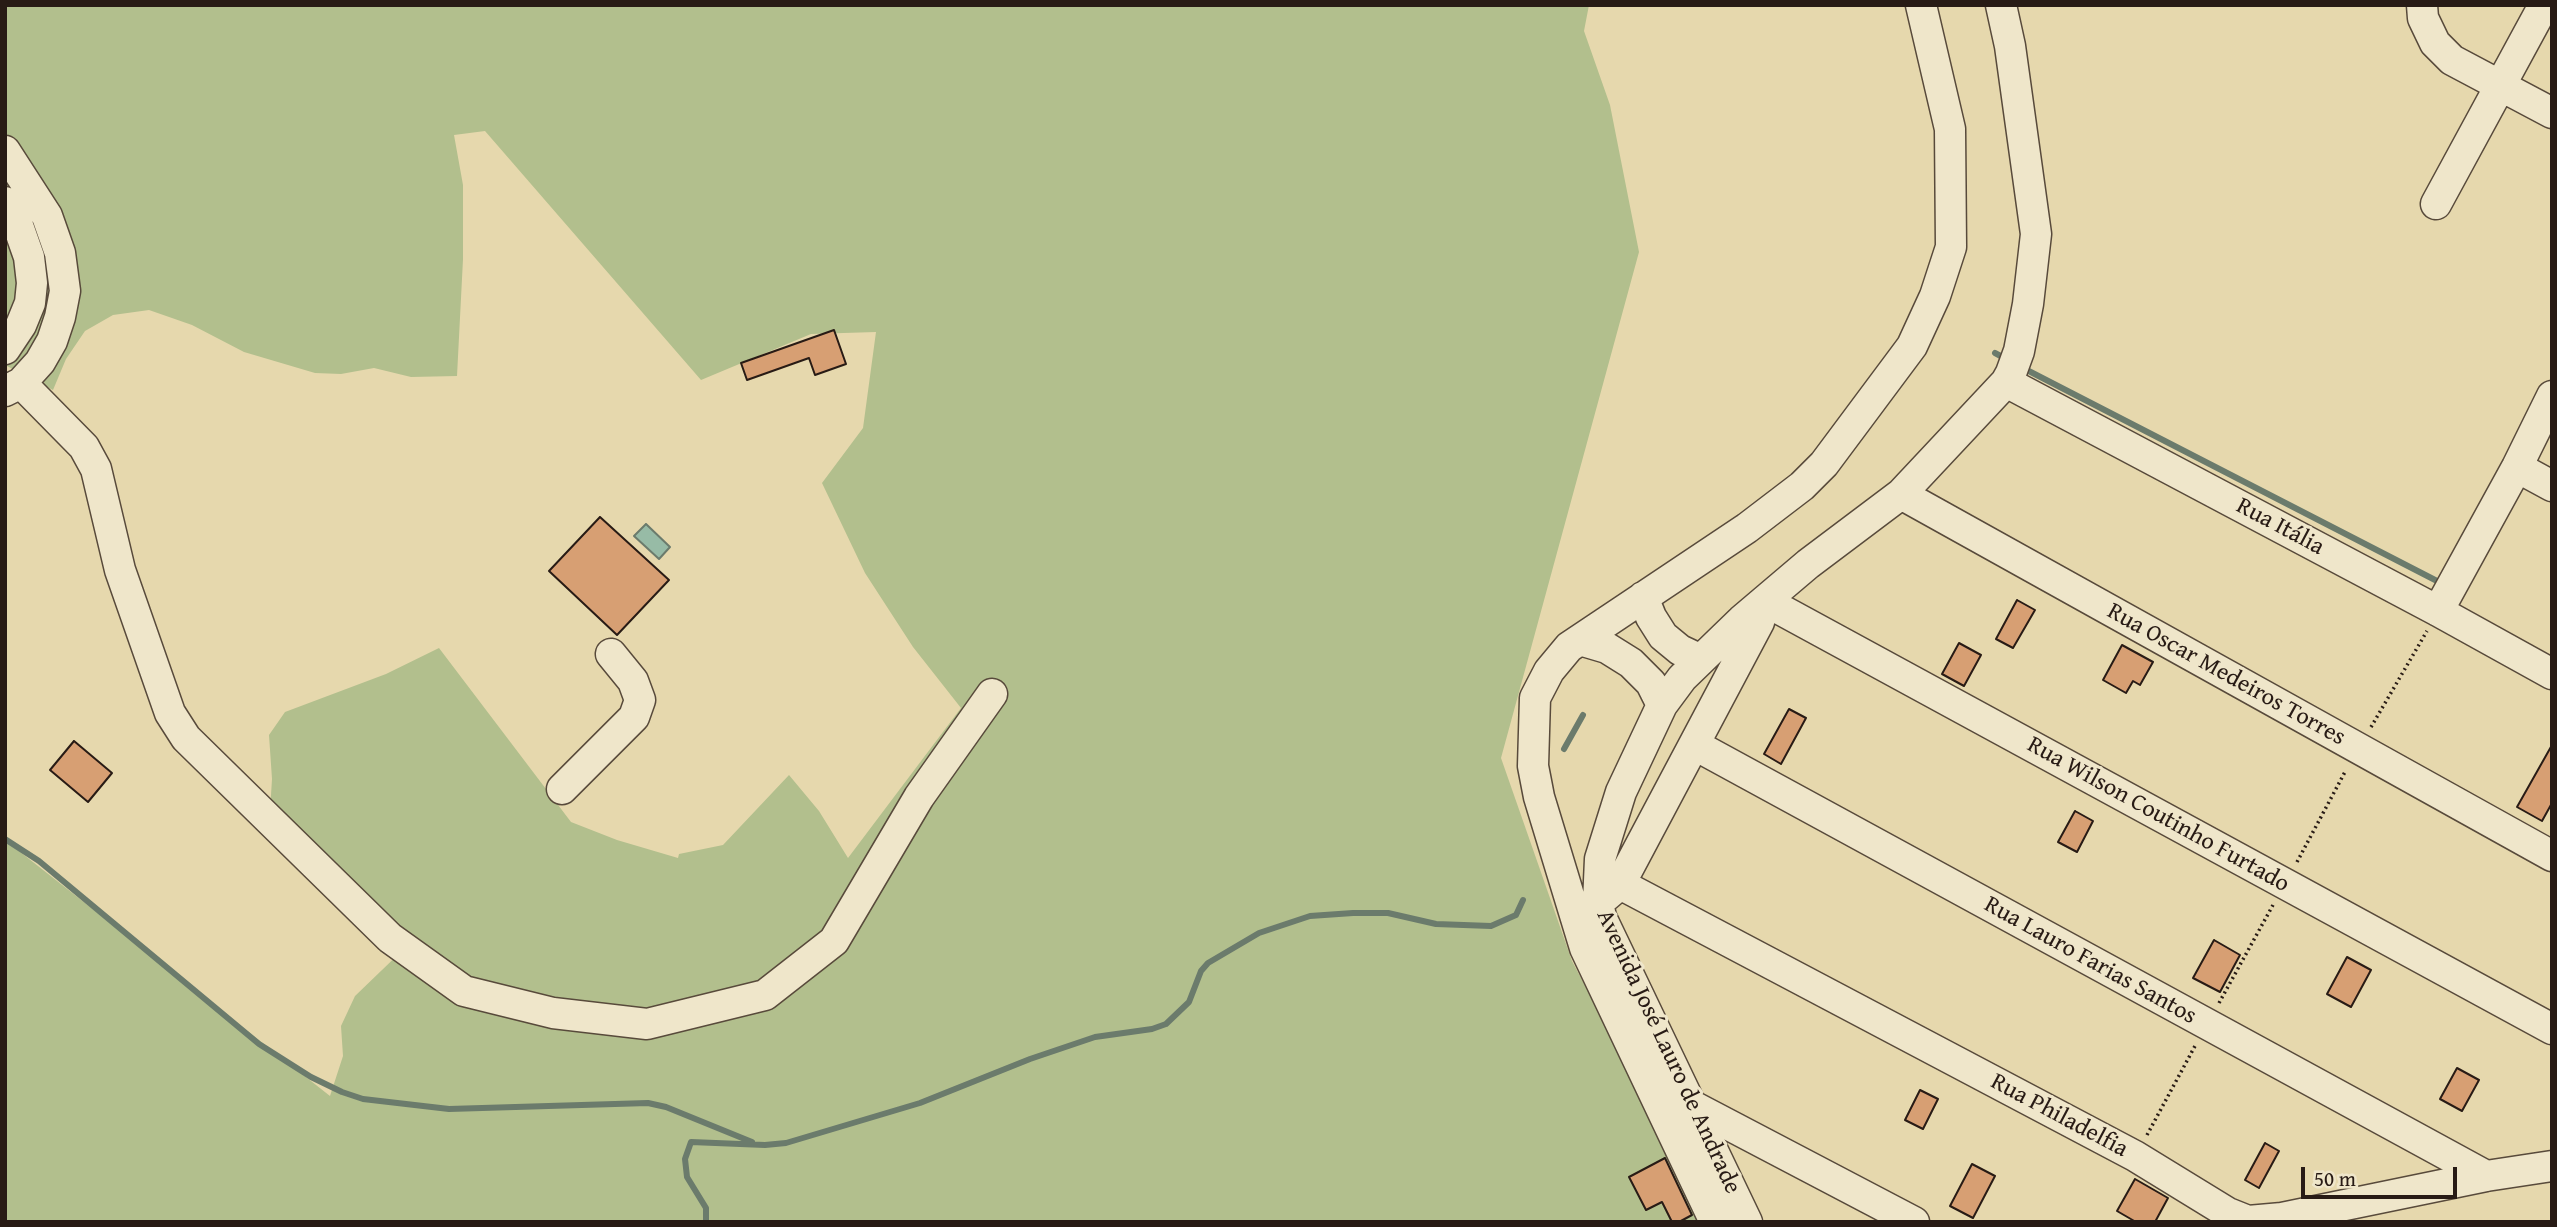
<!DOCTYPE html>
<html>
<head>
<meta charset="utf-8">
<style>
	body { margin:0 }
	#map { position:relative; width:2557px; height:1227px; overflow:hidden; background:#e6d8ad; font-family:"Gentium Book Plus",serif }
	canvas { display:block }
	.frame { position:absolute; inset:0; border:7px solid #281b15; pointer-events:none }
	.scale { position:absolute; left:2301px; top:1167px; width:156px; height:32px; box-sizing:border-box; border:4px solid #281b15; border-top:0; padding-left:9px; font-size:21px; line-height:24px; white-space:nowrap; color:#281b15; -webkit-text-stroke:5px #efe6ca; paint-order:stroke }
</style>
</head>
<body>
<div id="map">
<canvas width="2557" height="1227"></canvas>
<div class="frame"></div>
<div class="scale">50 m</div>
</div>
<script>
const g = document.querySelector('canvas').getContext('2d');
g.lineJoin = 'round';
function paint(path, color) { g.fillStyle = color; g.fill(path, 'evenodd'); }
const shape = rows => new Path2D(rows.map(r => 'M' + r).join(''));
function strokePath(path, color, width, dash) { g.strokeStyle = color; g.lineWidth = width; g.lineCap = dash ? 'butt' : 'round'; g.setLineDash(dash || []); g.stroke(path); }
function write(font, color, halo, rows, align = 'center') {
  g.font = font + ' "Gentium Book Plus",serif'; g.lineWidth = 6; g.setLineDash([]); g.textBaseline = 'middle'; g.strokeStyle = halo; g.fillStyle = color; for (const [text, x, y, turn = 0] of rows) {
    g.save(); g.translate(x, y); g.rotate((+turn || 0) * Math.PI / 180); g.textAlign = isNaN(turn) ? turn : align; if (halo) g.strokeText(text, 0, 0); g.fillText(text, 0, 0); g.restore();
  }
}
const green = shape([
	[5,5,1589,5,1584,31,1610,105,1639,252,1501,758,1572,961,1710,1222,5,1222,5,840,330,1096,343,1056,341,1026,355,996,409,944,270,811,272,779,269,735,285,712,386,674,439,648,571,822,617,840,678,858,679,854,723,845,789,775,819,811,848,858,961,708,913,647,865,573,822,483,863,428,876,332,811,334,701,380,485,131,454,135,463,185,463,259,457,376,411,377,374,368,341,374,315,373,244,352,192,325,149,310,113,315,85,331,66,359,53,390,5,365]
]);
const water = shape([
	[646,524,670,547,659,559,634,536,646,524]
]);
const stream = shape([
	[1995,353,2008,360],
	[2021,367,2439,582],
	[1564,749,1583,715],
	[5,839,39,861,259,1044,311,1077,342,1092,363,1099,449,1109,648,1103,666,1107,752,1142],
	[706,1222,706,1208,687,1177,685,1159,691,1142,765,1145,786,1143,920,1103,1030,1059,1095,1037,1152,1029,1166,1024,1189,1002,1201,971,1208,963,1259,933,1310,916,1353,913,1388,913,1436,924,1491,926,1516,915,1523,900]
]);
const building = shape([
	[834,330,846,364,815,375,809,358,747,380,741,363,834,330],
	[600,517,669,580,617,635,549,571,600,517],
	[2017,600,2035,610,2013,648,1996,639,2017,600],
	[1959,643,1981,655,1964,686,1942,674,1959,643],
	[2122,645,2153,662,2140,685,2133,681,2126,693,2103,680,2122,645],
	[1789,709,1806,718,1781,764,1764,754,1789,709],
	[74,741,112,773,88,802,50,770,74,741],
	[2552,745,2552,803,2542,821,2517,807,2552,745],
	[2075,811,2093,821,2077,852,2058,842,2075,811],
	[2214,940,2240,955,2220,992,2193,978,2214,940],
	[2347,957,2371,970,2351,1007,2327,994,2347,957],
	[2457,1068,2479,1080,2462,1111,2440,1099,2457,1068],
	[1920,1090,1938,1099,1923,1129,1905,1120,1920,1090],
	[2265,1143,2279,1151,2259,1188,2245,1180,2265,1143],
	[1665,1158,1692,1215,1679,1222,1672,1222,1662,1202,1646,1210,1629,1177,1665,1158],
	[1972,1164,1995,1176,1973,1218,1950,1206,1972,1164],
	[2135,1179,2168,1198,2155,1222,2136,1222,2117,1211,2135,1179]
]);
const path = shape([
	[2371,727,2427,631],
	[2297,862,2346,770],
	[2219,1003,2273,905],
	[2147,1135,2195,1046]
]);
const minor = shape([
	[2422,5,2423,18,2435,43,2452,60,2552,113],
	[5,151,47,216,60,253,65,291,60,317,52,341,40,362,21,383,5,391],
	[5,202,16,220,29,257,32,283,30,303,21,325,5,349],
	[2436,204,2544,5],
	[2006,382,2438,611,2552,674],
	[21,383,84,447,96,469,120,570,170,713,186,738,390,938,464,991,553,1013,647,1024,765,995,834,941,919,797,992,694],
	[2517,467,2552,486],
	[1901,494,2552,856],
	[1643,597,1651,617,1663,636,1680,650,1699,659],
	[2438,611,2517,467,2552,396],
	[1580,640,1607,648,1631,663,1651,683,1662,705],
	[1695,745,2486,1176],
	[562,789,634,717,640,700,633,681,611,654],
	[1620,884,1759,622,1765,601,2552,1029],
	[1606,896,1620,884,2135,1156,2228,1213,2248,1221,2282,1218,2486,1176,2552,1166],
	[1689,1104,1914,1222],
	[1715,1222,1585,948,1539,797,1533,766,1535,698,1549,671,1569,647,1747,528,1802,486,1824,464,1912,346,1935,296,1951,247,1950,129,1921,5],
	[1747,1222,1601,917,1598,903,1600,859,1621,792,1662,705,1682,678,1742,620,1808,564,1901,494,2006,382,2011,373,2019,351,2028,304,2036,234,2010,46,2001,5]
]);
const streetNames = [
	["Rua Itália",2280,527,28],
	["Rua Oscar Medeiros Torres",2226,675,29],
	["Rua Wilson Coutinho Furtado",2158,815,29],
	["Rua Lauro Farias Santos",2090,961,29],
	["Avenida José Lauro de Andrade",1668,1052,65],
	["Rua Philadelfia",2059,1116,28]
];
paint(green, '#b2bf8d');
paint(water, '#97bba6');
strokePath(water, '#6b7b6c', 2);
strokePath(stream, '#6b7b6c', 6);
paint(building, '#d79f73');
strokePath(building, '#281b15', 2);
strokePath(minor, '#584a3b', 33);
strokePath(path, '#281b15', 3.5, [2, 3.5]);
strokePath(minor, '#efe6ca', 30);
write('24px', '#281b15', '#efe6ca', streetNames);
</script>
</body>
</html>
